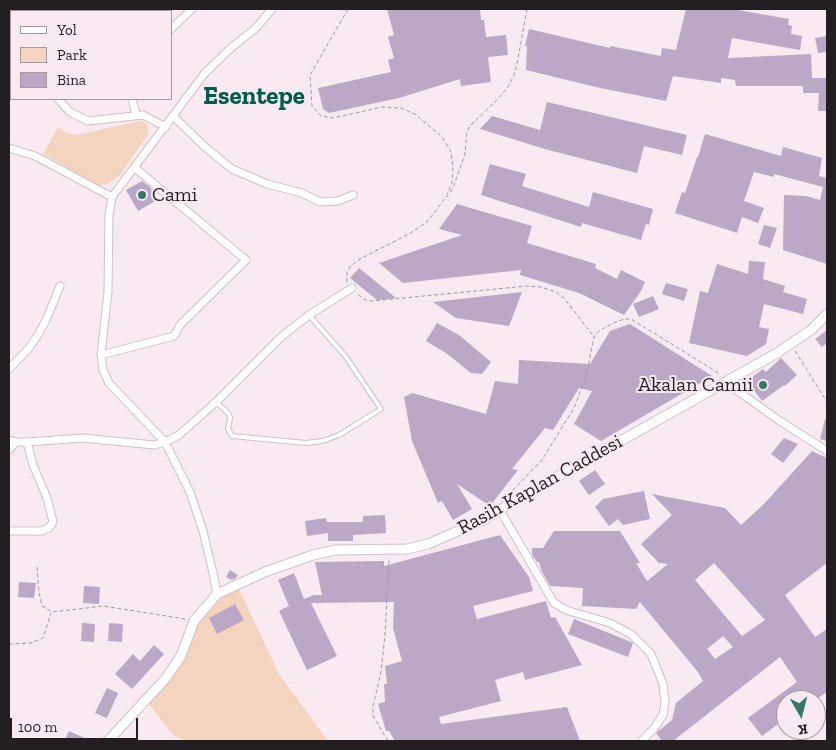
<!DOCTYPE html>
<html>
<head>
<meta charset="utf-8">
<style>
	body { margin:0 }
	#map { position:relative; width:836px; height:750px; overflow:hidden; background:#f8eaf0; font-family:"Zilla Slab",serif }
	canvas { display:block }
	.frame { position:absolute; inset:0; border:10px solid #231e20; pointer-events:none }
	.legend { position:absolute; left:10px; top:10px; width:162px; height:90px; box-sizing:border-box; background:#f8eaf0; border:1px solid #a3989d; margin:0; padding:6px 9px; list-style:none; font-size:15px; color:#231e20 }
	.legend li { display:flex; align-items:center; gap:10px; height:25px }
	.legend b { width:25px; border:1px solid #a3989d }
	.north { position:absolute; left:776px; top:690px; width:50px; height:50px; box-sizing:border-box; background:#f8eaf0; border:1px solid #a3989d; border-radius:50%; rotate:172deg; font-size:14px; font-weight:700; line-height:20px; text-align:center; color:#231e20 }
	.north::after { content:''; display:block; margin:auto; width:18px; height:22px; background:#367868; clip-path:polygon(50% 0,100% 100%,50% 72%,0 100%) }
	.scale { position:absolute; left:10px; top:718px; width:128px; height:22px; box-sizing:border-box; border:2px solid #231e20; border-top:0; padding-left:6px; font-size:15px; line-height:18px; white-space:nowrap; color:#231e20; -webkit-text-stroke:4px #f8eaf0; paint-order:stroke }
</style>
</head>
<body>
<div id="map">
<canvas width="836" height="750"></canvas>
<div class="frame"></div>
<ul class="legend">
<li><b style="height:6px;background:#fff"></b>Yol</li>
<li><b style="height:14px;background:#f4d4be"></b>Park</li>
<li><b style="height:14px;background:#bba7c6"></b>Bina</li>
</ul>
<div class="north">K</div>
<div class="scale">100 m</div>
</div>
<script>
const g = document.querySelector('canvas').getContext('2d');
g.lineJoin = 'round';
function paint(path, color) { g.fillStyle = color; g.fill(path, 'evenodd'); }
const shape = rows => new Path2D(rows.map(r => 'M' + r).join(''));
function strokePath(path, color, width, dash) { g.strokeStyle = color; g.lineWidth = width; g.lineCap = dash ? 'butt' : 'round'; g.setLineDash(dash || []); g.stroke(path); }
function write(font, color, halo, rows, align = 'center') {
  g.font = font + ' "Zilla Slab",serif'; g.lineWidth = 4; g.setLineDash([]); g.textBaseline = 'middle'; g.strokeStyle = halo; g.fillStyle = color; for (const [text, x, y, turn = 0] of rows) {
    g.save(); g.translate(x, y); g.rotate((+turn || 0) * Math.PI / 180); g.textAlign = isNaN(turn) ? turn : align; if (halo) g.strokeText(text, 0, 0); g.fillText(text, 0, 0); g.restore();
  }
}
const green = shape([
	[140,121,147,124,149,133,120,175,108,184,99,185,43,154,58,128,67,133,77,135],
	[237,585,279,674,327,740,325,741,188,741,174,736,146,700,166,678,205,607]
]);
const building = shape([
	[387,9,480,9,481,20,484,20,486,37,506,35,508,55,488,57,491,82,461,86,460,79,399,98,329,113,323,109,318,88,391,72,388,60,394,58,388,37,394,35],
	[686,9,738,9,738,10,789,19,788,25,792,26,791,34,802,36,800,50,732,38,728,58,811,54,812,78,827,78,827,111,818,111,819,93,803,93,803,86,736,86,735,80,721,78,721,83,673,76,666,101,600,88,526,70,527,46,525,46,529,29,610,48,610,46,661,56,662,48,676,50],
	[827,36,827,52,818,53,815,38],
	[547,102,687,135,682,155,644,146,637,173,545,149,480,129,492,116,540,130],
	[705,134,781,156,783,147,822,158,819,176,827,178,827,264,783,250,784,195,806,196,820,200,823,187,774,174,774,177,754,172,744,201,764,208,758,223,742,217,737,233,675,213,682,192,685,193,697,157,698,157],
	[490,164,526,174,522,186,589,207,593,192,653,209,649,225,646,224,641,240,582,223,581,227,481,195],
	[142,181,150,187,157,200,138,211,126,190],
	[457,204,532,226,527,243,596,264,595,268,617,279,621,270,645,282,641,291,624,315,579,293,520,275,521,270,403,283,379,263,462,235,439,229],
	[764,225,777,228,770,248,758,244],
	[749,261,765,262,763,279,785,286,783,292,807,299,803,314,764,304,759,327,769,329,766,344,747,356,689,343,700,291,708,293,717,264,748,274],
	[359,268,396,298,377,300,350,278],
	[666,283,688,289,684,301,662,294],
	[522,292,509,326,456,318,433,302],
	[653,296,659,309,639,317,633,304],
	[437,323,459,335,491,362,482,374,471,373,446,353,426,341],
	[630,324,712,376,601,441,574,424,592,391,579,388,553,430,545,428,512,469,518,470,490,506,457,484,472,509,453,520,442,501,438,503,412,441,404,397,412,393,486,414,495,381,518,384,519,360,590,364,610,331],
	[827,330,827,343,822,347,815,339],
	[781,358,797,375,785,386,784,385,762,401,747,381,763,369,766,372],
	[825,419,827,419,827,441,820,439],
	[784,438,798,444,783,463,771,454],
	[812,451,827,458,827,563,785,595,815,637,827,629,827,692,815,700,786,700,786,718,762,736,748,718,797,682,780,657,673,741,662,741,656,733,672,720,676,703,703,681,698,672,640,602,636,609,582,606,583,588,550,586,542,572,539,562,537,562,532,555,532,548,543,548,554,531,620,531,640,563,636,563,647,581,668,564,659,563,641,544,672,515,652,494,725,508,741,525,763,505],
	[714,563,765,620,742,636,695,580],
	[723,636,733,647,715,659,707,649],
	[595,470,605,484,589,495,579,481],
	[644,491,650,519,623,525,618,519,609,526,595,507,603,499],
	[385,515,386,533,353,535,353,541,328,541,328,533,307,536,305,521,326,518,327,522,363,522,363,516],
	[500,535,529,577,533,591,473,606,477,619,546,601,551,618,555,617,582,665,525,680,523,672,495,680,501,701,439,717,441,724,567,707,580,741,395,741,389,731,386,731,378,704,385,702,384,684,387,684,385,666,402,661,393,628,394,602,311,603,337,656,307,670,279,611,289,606,278,580,294,573,304,599,314,595,322,595,315,562,384,561,384,566],
	[230,570,238,575,236,578,232,580,226,577],
	[19,582,36,583,34,598,18,597],
	[84,586,100,587,99,604,83,603],
	[235,604,244,620,217,634,209,618],
	[574,619,631,642,633,643,628,657,568,634],
	[82,623,95,624,94,642,81,641],
	[109,623,123,624,122,642,108,641],
	[154,645,164,654,132,689,115,674,133,654,140,661],
	[107,688,118,693,107,718,95,713],
	[69,731,91,741,64,741]
]);
const path = shape([
	[39,9,40,11],
	[348,9,310,75,312,106,321,116,333,118,382,107,401,108,415,114,442,137,451,152,453,168,452,183,447,194],
	[347,282,347,272,351,266,360,259,409,234,427,222,453,188,465,154,467,131,472,124,496,101,508,87,514,75,517,64,527,9],
	[358,295,366,300,372,301,527,286,541,287,556,292,564,298,594,337],
	[795,351,827,402],
	[508,495,542,460,574,408,586,377,594,337,599,331,611,324,624,319,631,319,720,374],
	[37,567,39,593,42,606,52,612,103,606,185,619],
	[9,644,31,643,43,638,51,613],
	[388,741,373,716,373,706,381,672,385,635,389,558]
]);
const service = shape([
	[216,402,229,414,230,418,228,429,232,436,306,443,323,441,339,435,381,409,346,357,309,315]
]);
const minor = shape([
	[15,9,16,11],
	[69,11,71,9],
	[171,29,192,9],
	[58,99,70,112,88,121,143,115,166,127],
	[132,99,136,114],
	[173,116,205,147,232,169,267,184,302,193,320,202,338,201,353,195],
	[9,148,35,156,112,197],
	[101,355,174,336,180,325,246,260,135,168],
	[9,369,29,348,38,335,47,318,60,286],
	[725,382,780,421,827,451],
	[9,440,16,442,27,442,83,438,154,445,165,442,179,435,216,402,280,338,309,315,352,288],
	[9,450,16,442],
	[500,510,554,603,566,610,610,623,632,635,651,654,663,684,665,702,663,715,655,727,642,741],
	[9,531,42,531,50,527,53,522,47,498,33,465,27,442],
	[217,594,213,573,203,531,190,492,165,442,109,383,103,370,101,355,108,292,109,215,112,197,205,73,232,47,256,28,272,9]
]);
const tertiary = shape([
	[108,741,166,678,181,656,194,621,217,594,265,572,313,555,335,550,407,549,428,544,483,520,530,492,777,353,811,330,827,314]
]);
const markers = [
	[142,195,5,"#367868"],
	[763,385,5,"#367868"]
];
const poiNames = [
	["Cami",152,195],
	["Akalan Camii",753,385,"right"]
];
const streetNames = [
	["Rasih Kaplan Caddesi",540,485,-29]
];
const districtNames = [
	["Esentepe",254,97]
];
paint(green, '#f4d4be');
paint(building, '#bba7c6');
strokePath(service, '#cec1c7', 6);
strokePath(minor, '#cec1c7', 9);
strokePath(tertiary, '#cec1c7', 11);
strokePath(path, '#a49a9e', 1, [4, 2.5]);
strokePath(service, '#fff', 4);
strokePath(minor, '#fff', 7);
strokePath(tertiary, '#fff', 9);
for (const [x, y, r, color] of markers) { const dot = new Path2D(); dot.arc(x, y, r, 0, 2 * Math.PI); g.fillStyle = color; g.fill(dot); strokePath(dot, '#f8eaf0', 2); }
write('20px', '#231e20', '#f8eaf0', poiNames, 'left');
write('20px', '#231e20', '#f8eaf0', streetNames);
write('bold 25px', '#005c4c', '#f8eaf0', districtNames);
</script>
</body>
</html>
